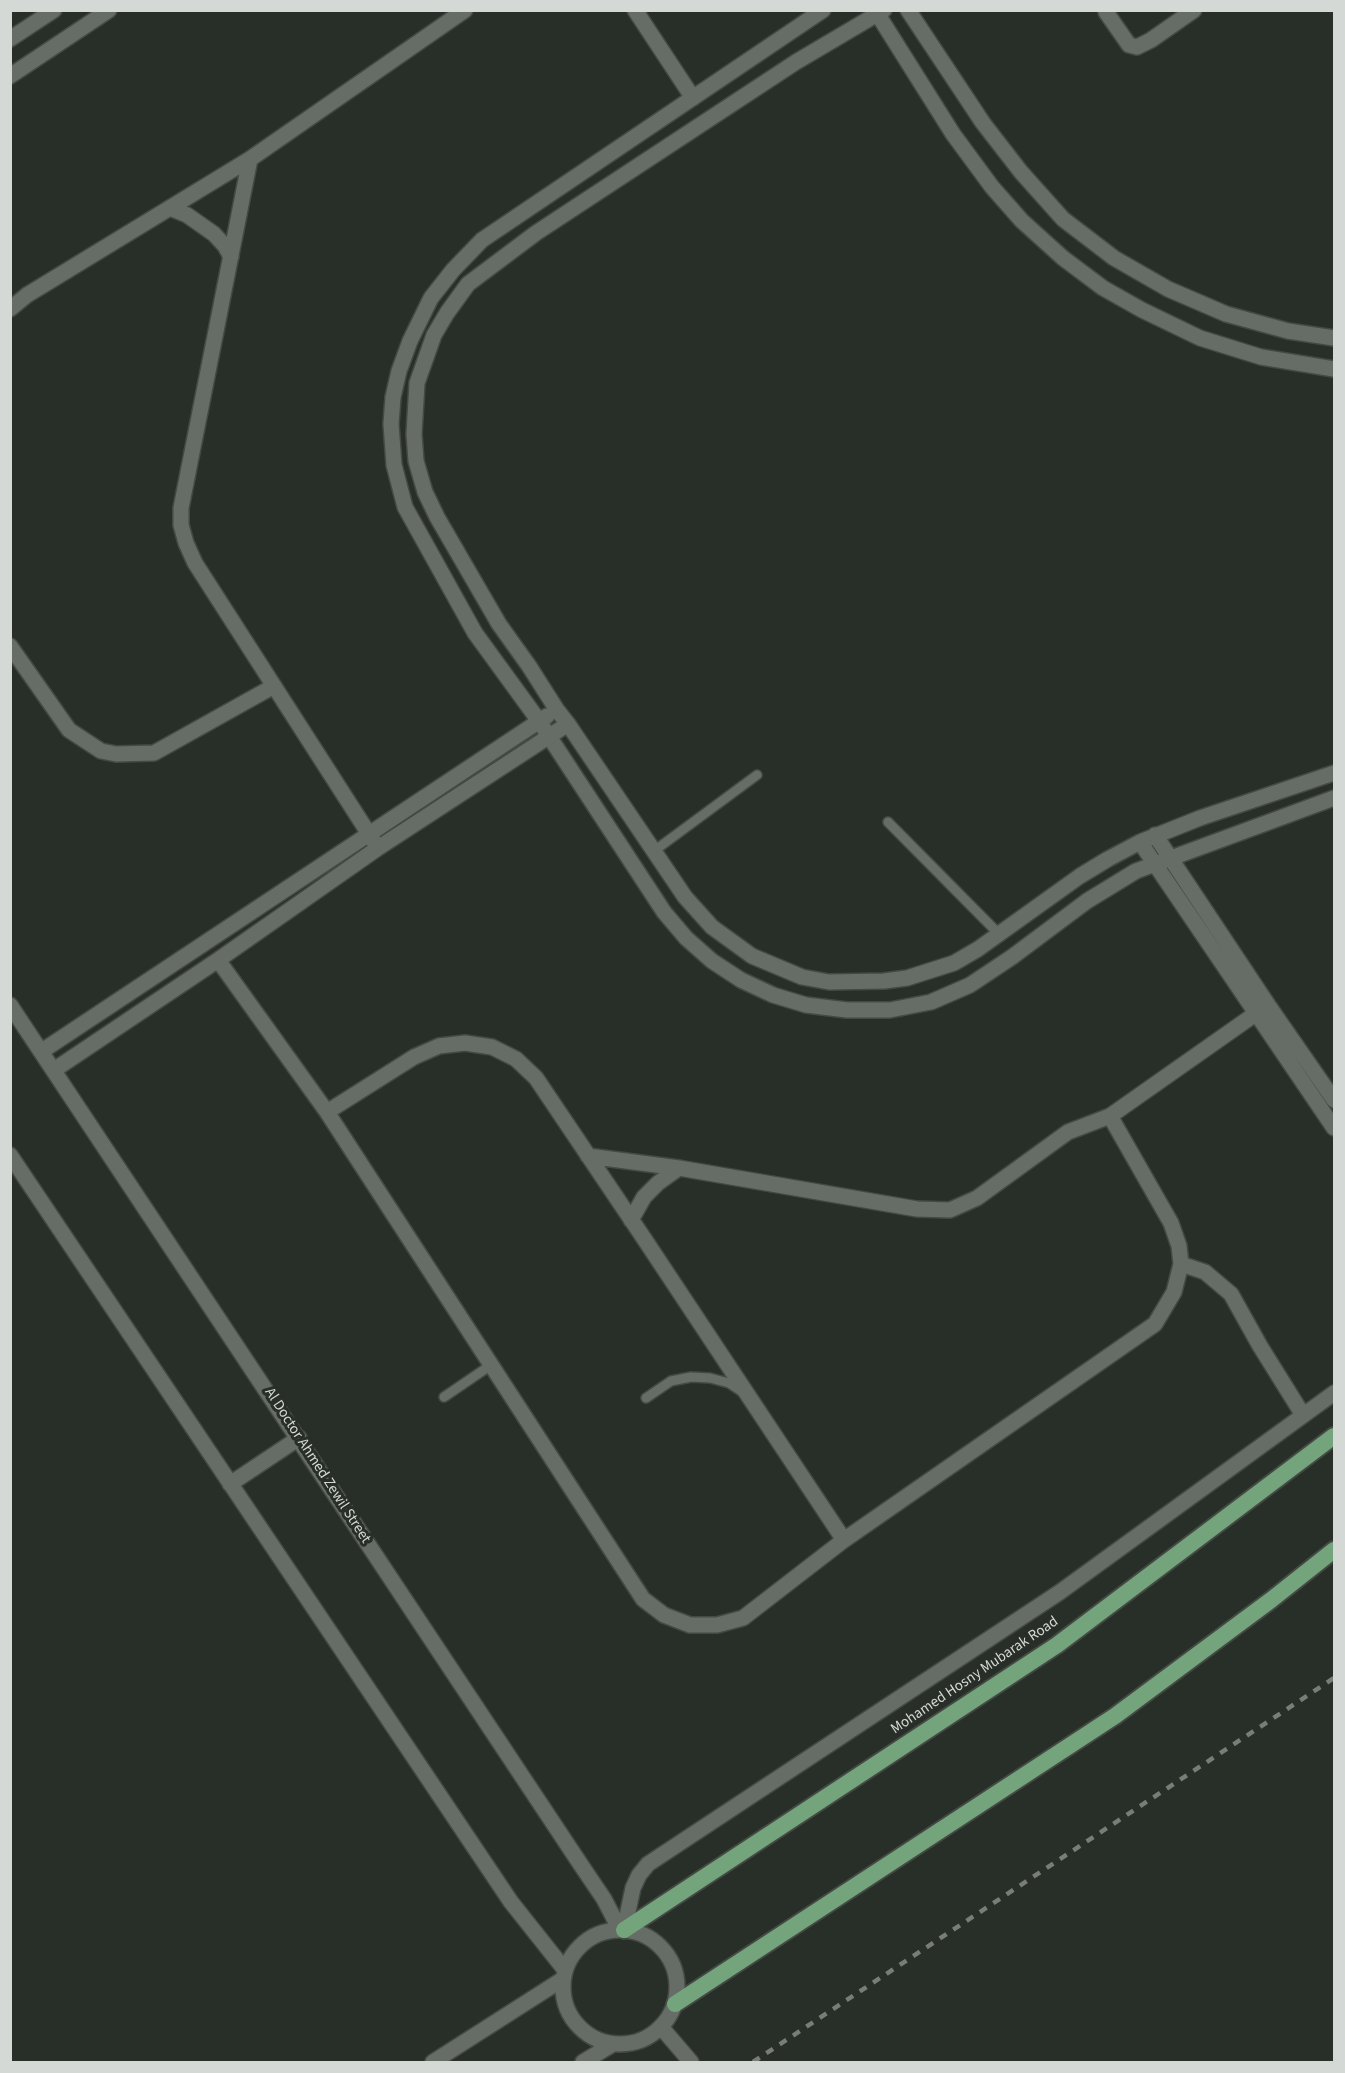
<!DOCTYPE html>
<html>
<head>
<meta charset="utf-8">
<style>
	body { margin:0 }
	#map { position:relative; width:1345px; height:2073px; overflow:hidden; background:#282e28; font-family:"Source Sans 3",sans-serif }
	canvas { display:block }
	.frame { position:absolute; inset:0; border:12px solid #d5d9d5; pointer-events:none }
</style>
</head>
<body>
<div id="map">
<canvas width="1345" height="2073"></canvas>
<div class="frame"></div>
</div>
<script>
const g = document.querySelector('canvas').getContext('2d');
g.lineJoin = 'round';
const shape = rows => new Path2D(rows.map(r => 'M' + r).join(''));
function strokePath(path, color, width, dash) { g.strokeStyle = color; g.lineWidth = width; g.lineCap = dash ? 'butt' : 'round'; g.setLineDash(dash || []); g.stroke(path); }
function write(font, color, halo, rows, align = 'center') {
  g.font = font + ' "Source Sans 3",sans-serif'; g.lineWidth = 6; g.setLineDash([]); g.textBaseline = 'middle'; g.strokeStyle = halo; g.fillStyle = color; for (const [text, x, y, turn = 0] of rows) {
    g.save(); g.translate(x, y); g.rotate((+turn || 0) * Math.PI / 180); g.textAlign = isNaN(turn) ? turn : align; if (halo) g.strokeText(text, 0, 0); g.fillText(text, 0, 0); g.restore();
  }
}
const service = shape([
	[888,822,998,933],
	[654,851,757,775],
	[444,1397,491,1365],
	[646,1398,671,1381,691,1377,710,1378,729,1383,741,1391]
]);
const minor = shape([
	[635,10,693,98],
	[823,10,482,240,453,270,431,298,410,341,399,371,393,397,391,424,394,465,405,507,475,633,539,721,664,912,686,938,712,961,741,980,773,995,806,1005,847,1010,890,1010,931,1002,970,985,1012,957,1087,901,1136,871,1334,798],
	[884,10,796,62,536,233,468,284,447,313,434,335,417,383,414,434,416,461,425,492,437,517,499,624,529,666,557,710,568,724,685,897,712,927,752,956,802,977,829,982,884,981,907,978,954,963,978,949,1080,876,1108,859,1140,842,1200,818,1334,773],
	[1106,12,1129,45,1137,47,1151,40,1194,10],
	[10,39,54,10],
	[10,76,109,10],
	[250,159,181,508,181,525,186,543,195,563,378,848],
	[170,208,187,215,214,234,225,246,231,257],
	[10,309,27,295,250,159,465,10],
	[10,646,69,730,101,751,116,754,154,753,274,686],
	[1155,835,1268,1005,1334,1100],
	[1140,842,1334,1128],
	[218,960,327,1112,643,1599,664,1615,690,1625,717,1625,743,1618,844,1540,1155,1324,1174,1292,1181,1264,1179,1246,1171,1223,1110,1116],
	[42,1051,547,716],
	[54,1070,218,960,378,848,568,724],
	[327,1112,414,1057,439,1046,465,1043,492,1047,516,1059,536,1078,645,1240,844,1540],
	[588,1156,679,1168,917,1209,950,1210,977,1198,1068,1132,1110,1116,1268,1005],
	[631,1220,644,1197,658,1183,679,1168],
	[1181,1264,1205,1272,1231,1294,1260,1346,1303,1415],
	[624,1930,633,1888,639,1875,648,1864,1060,1592,1334,1393],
	[661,2027,691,2062]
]);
const tertiary = shape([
	[875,10,953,134,992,187,1022,221,1063,258,1103,288,1142,310,1200,338,1261,357,1334,369],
	[908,10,983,123,1021,172,1063,219,1114,258,1168,289,1226,314,1288,331,1334,338],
	[10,1005,581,1865,604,1899,620,1930],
	[10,1155,511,1902,565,1970],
	[230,1484,299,1438],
	'563 1987a57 57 0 1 1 114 0a57 57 0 1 1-114 0Z',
	[433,2062,563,1979],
	[583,2062,613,2044]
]);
const trunk = shape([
	[624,1930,1057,1645,1334,1436],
	[675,2004,1115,1716,1271,1600,1334,1550]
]);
const rail = shape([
	[753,2062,1334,1678]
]);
const streetNames = [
	["Al Doctor Ahmed Zewil Street",317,1466,57],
	["Mohamed Hosny Mubarak Road",975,1676,-34]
];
strokePath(service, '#444944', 12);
strokePath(minor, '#444944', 18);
strokePath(tertiary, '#444944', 18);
strokePath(trunk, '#444944', 20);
strokePath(service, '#666d66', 9);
strokePath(minor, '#666d66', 15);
strokePath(tertiary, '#666d66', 15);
strokePath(trunk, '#74a47b', 16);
strokePath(rail, '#787d78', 4.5, [8, 8]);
write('15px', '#d5d9d5', '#282e28', streetNames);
</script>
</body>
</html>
